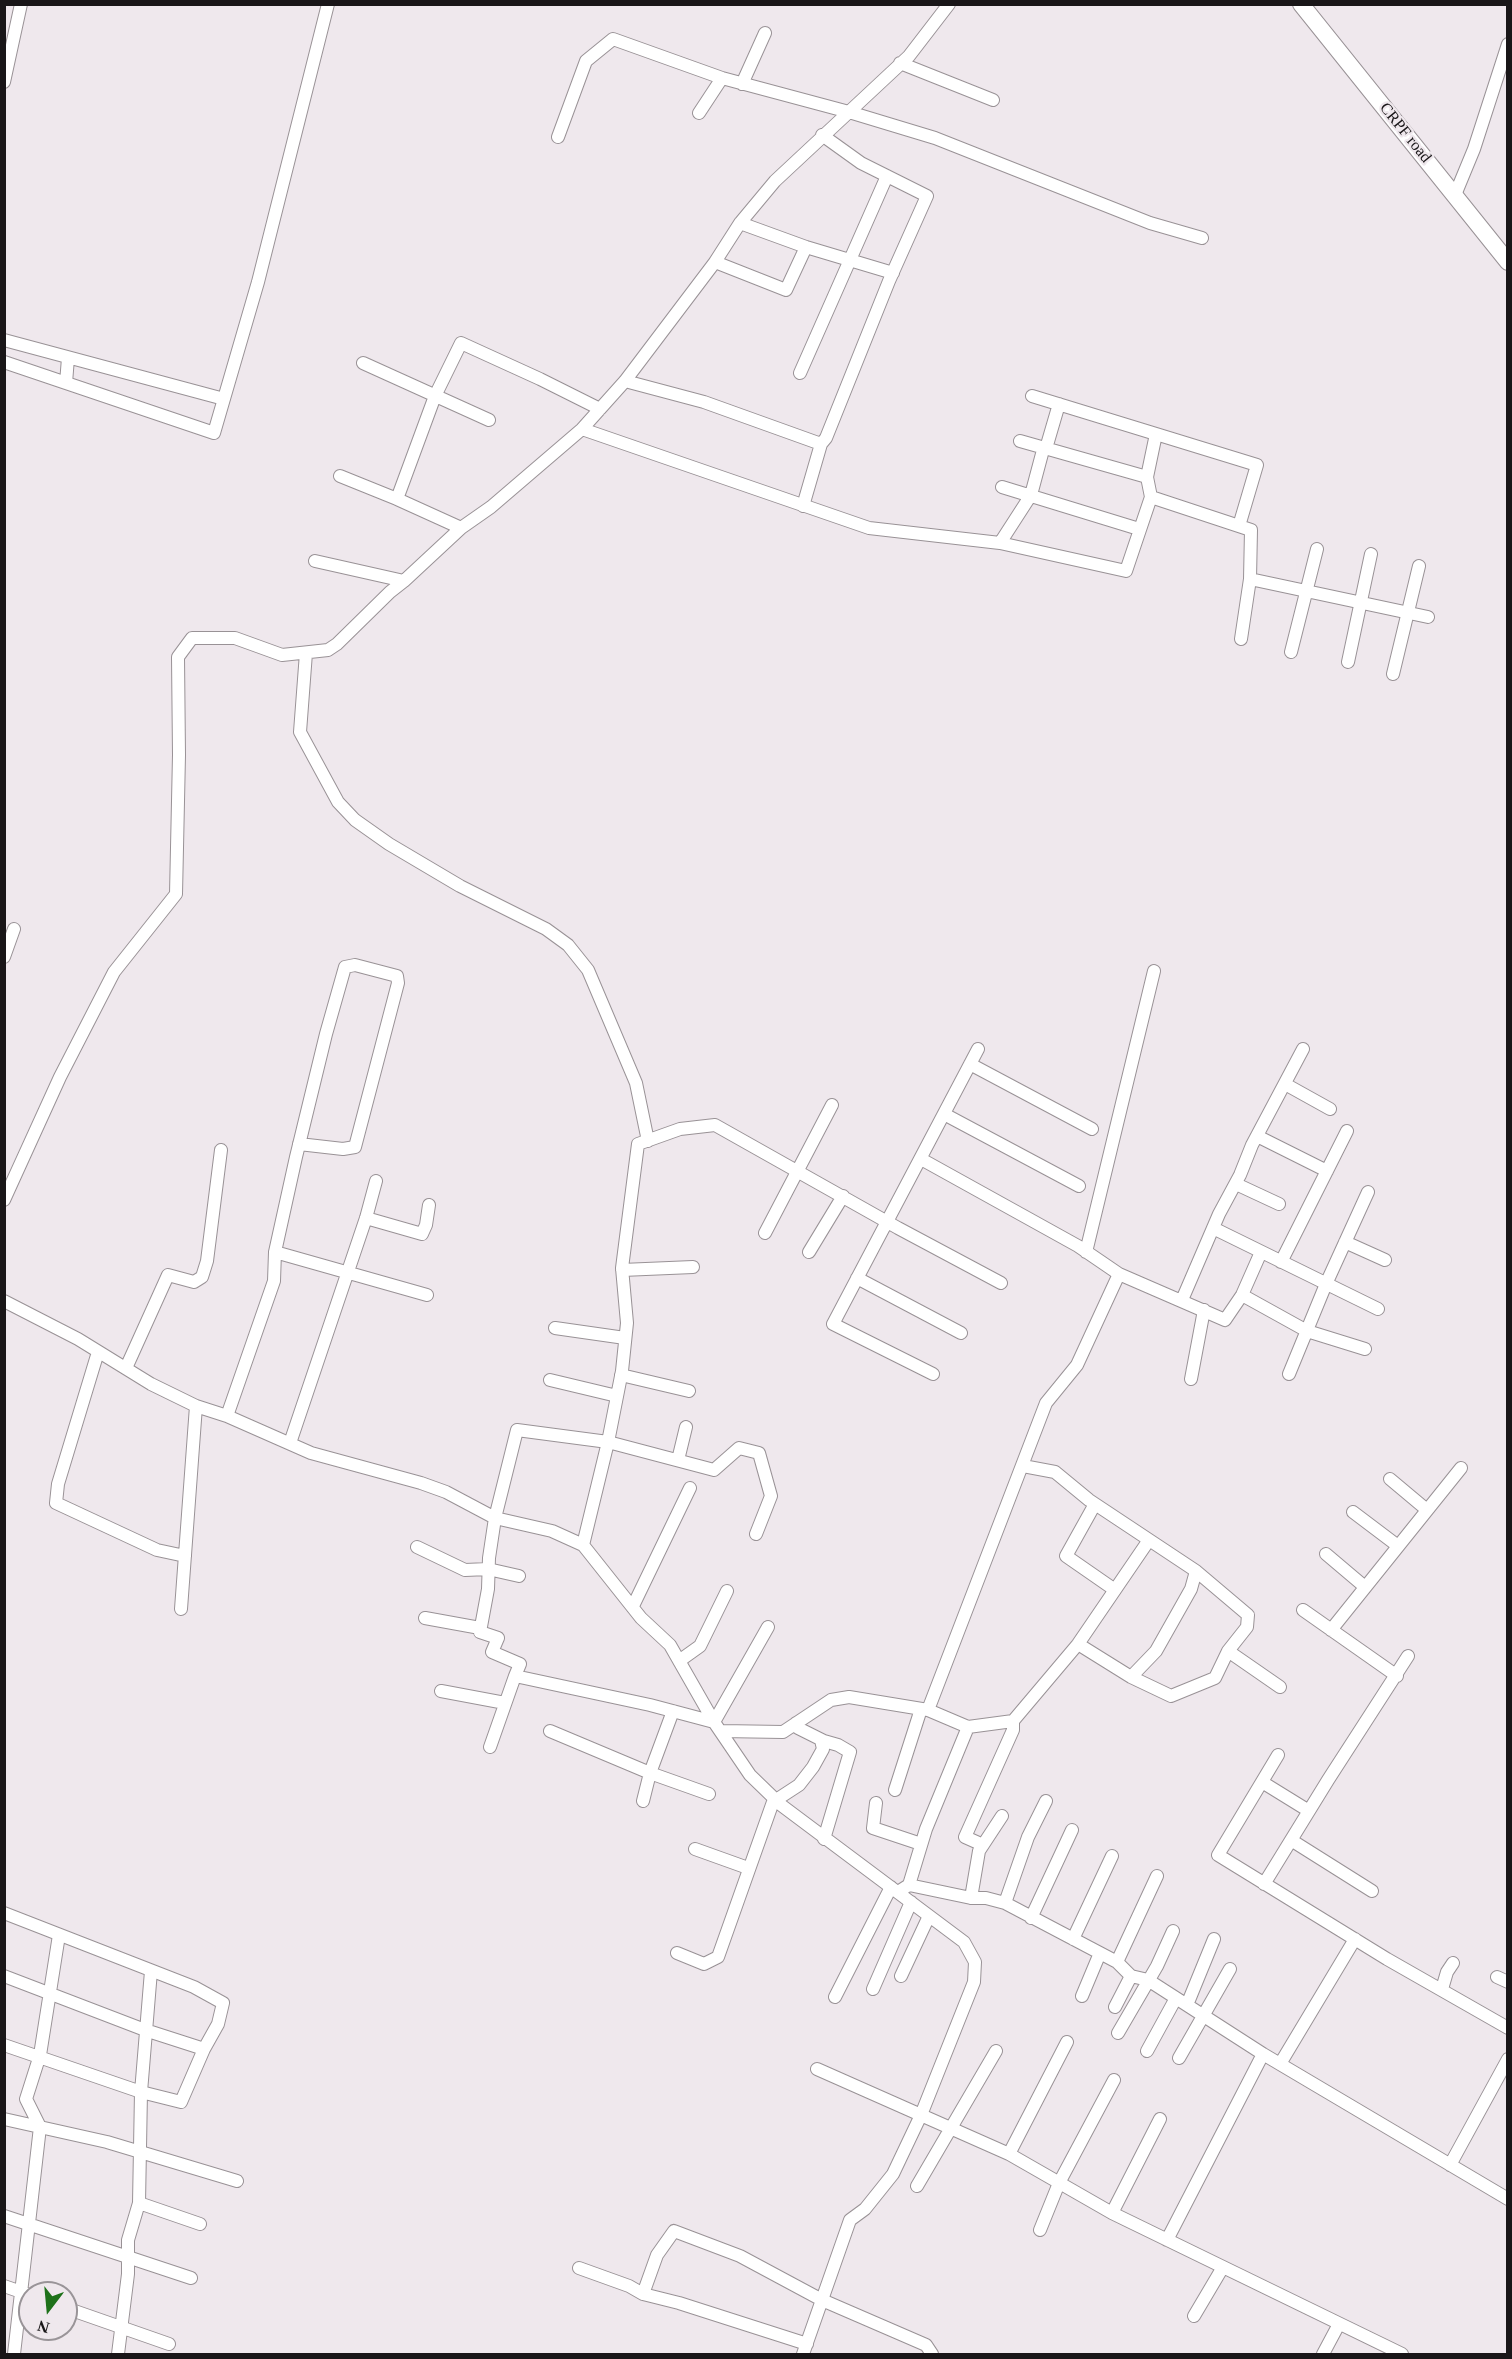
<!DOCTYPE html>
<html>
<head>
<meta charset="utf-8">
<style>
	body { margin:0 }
	#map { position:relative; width:1512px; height:2359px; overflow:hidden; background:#efe8ed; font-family:"Times New Roman",serif }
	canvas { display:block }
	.frame { position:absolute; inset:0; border:6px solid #191618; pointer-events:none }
	.north { position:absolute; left:18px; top:2281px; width:60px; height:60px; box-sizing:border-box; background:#efe8ed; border:2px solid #999498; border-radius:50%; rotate:196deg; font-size:16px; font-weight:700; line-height:24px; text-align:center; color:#191618 }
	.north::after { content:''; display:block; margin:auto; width:21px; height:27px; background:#1e711a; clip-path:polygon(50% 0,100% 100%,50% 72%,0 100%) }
</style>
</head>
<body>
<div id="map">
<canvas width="1512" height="2359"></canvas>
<div class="frame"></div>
<div class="north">N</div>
</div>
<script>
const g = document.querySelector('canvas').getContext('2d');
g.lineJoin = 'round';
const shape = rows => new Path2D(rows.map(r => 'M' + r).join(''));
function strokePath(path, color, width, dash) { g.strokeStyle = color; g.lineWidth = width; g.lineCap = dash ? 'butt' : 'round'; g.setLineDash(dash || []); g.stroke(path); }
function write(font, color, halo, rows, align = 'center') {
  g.font = font + ' "Times New Roman",serif'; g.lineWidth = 4.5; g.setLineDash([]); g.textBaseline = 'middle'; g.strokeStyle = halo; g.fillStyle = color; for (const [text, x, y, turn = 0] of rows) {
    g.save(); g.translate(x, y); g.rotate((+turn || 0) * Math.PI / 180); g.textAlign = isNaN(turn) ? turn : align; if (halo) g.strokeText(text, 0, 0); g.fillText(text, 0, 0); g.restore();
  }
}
const street = shape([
	[900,63,993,100],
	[4,82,21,4],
	[742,84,765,33],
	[699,113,722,78],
	[558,137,586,61,613,39,722,78,849,112,935,138,1150,223,1202,238],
	[1455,195,1474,149,1508,44],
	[740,223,806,247,893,273],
	[715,262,786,290,806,247],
	[4,340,224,399],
	[4,362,214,433,258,282,328,4],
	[363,363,489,420],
	[800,373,887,176],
	[625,381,704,402,821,444],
	[66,383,68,358],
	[1032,396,1156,434],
	[582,429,869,528,1000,543,1126,571,1151,497,1147,477,1156,434,1257,465,1239,526],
	[1020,441,1147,477],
	[340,476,397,499,461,528],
	[1002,487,1139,529],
	[1151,497,1251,530,1250,579,1241,639],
	[397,499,435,396,461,343,540,379,600,409],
	[803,506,821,444,826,438,889,281,927,196,861,163,822,135],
	[1000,543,1031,495,1043,450,1047,445,1059,404],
	[315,561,404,581],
	[1250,579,1428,617],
	[1291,652,1317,549],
	[306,653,300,732,338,802,355,820,389,844,460,886,546,929,568,945,588,970,636,1083,648,1141],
	[1348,662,1371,554],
	[1393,674,1419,566],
	[4,957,14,929],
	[970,1064,1092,1129],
	[1285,1084,1330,1109],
	[944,1114,1079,1186],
	[1257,1136,1327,1171],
	[921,1159,1078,1246,1119,1274,1225,1320,1242,1295,1261,1252],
	[1236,1184,1279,1204],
	[4,1200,60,1077,114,972,176,894,179,755,178,657,192,638,235,638,282,655,328,650,337,644,390,592,404,581,461,528,491,507,582,429,625,381,715,262,740,223,775,181,909,56,949,4],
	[366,1218,422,1234,426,1225,429,1205],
	[1213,1228,1378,1309],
	[765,1233,832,1105],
	[1345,1242,1385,1260],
	[275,1252,427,1295],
	[809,1252,843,1196],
	[1086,1252,1154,971],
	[1281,1262,1347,1131],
	[622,1270,693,1267],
	[857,1278,961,1333],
	[1242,1295,1307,1331,1365,1349],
	[1182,1300,1219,1214,1240,1175,1252,1145,1303,1049],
	[4,1301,78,1339,151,1384,196,1406,227,1416,311,1453,421,1483,446,1492,495,1518,552,1531,583,1545,641,1618,670,1645,714,1722,750,1775,781,1805,964,1942,975,1962,974,1982,921,2115,893,2174,865,2209,850,2220,803,2354],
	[555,1328,625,1338],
	[98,1352,58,1484,56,1503,157,1550,185,1556],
	[126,1368,168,1275,194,1282,202,1277,207,1261,221,1150],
	[933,1374,833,1324,978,1049],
	[1289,1374,1326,1284,1368,1192],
	[621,1375,689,1391],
	[1191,1379,1204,1310],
	[550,1380,617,1396],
	[227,1416,274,1281,275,1252,296,1157,326,1034,345,967,355,965,397,976,398,983,355,1147,343,1149,299,1144],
	[290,1443,366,1218,376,1181],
	[678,1460,686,1427],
	[1023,1466,1055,1472,1089,1500,1196,1571,1248,1615,1247,1627,1228,1651,1215,1678,1171,1696,1131,1677,1078,1644],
	[1390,1479,1427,1510],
	[1095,1504,1066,1556,1115,1590],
	[1353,1512,1398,1546],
	[756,1534,771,1496,759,1453,739,1448,714,1470,608,1442,622,1371,627,1323,622,1268,638,1144,680,1129,715,1125,898,1228,1001,1283],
	[583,1545,608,1442,517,1430,495,1518,489,1558,488,1589,480,1632,498,1638,492,1652,520,1664,515,1676,650,1705,714,1722,768,1627],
	[417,1547,465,1570,488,1569,519,1576],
	[1326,1554,1365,1587],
	[633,1606,690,1488],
	[181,1609,196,1406],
	[1303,1610,1397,1676],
	[425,1618,480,1628],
	[1331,1630,1461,1468],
	[1228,1651,1280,1687],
	[679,1661,700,1646,727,1591],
	[1131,1677,1156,1651,1191,1589,1196,1571],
	[441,1691,505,1703],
	[928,1710,1046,1403,1077,1365,1119,1274],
	[796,1723,798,1728,824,1741,838,1745,850,1752,824,1839],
	[968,1727,1013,1721],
	[550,1731,650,1773,709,1794],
	[721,1731,783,1732,831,1700,849,1697,928,1710,968,1727,926,1829,909,1885],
	[490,1747,515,1676],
	[1278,1755,1218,1855,1387,1959,1508,2028],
	[1262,1782,1309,1811],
	[895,1790,921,1709],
	[776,1800,799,1785,813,1767,823,1749,821,1740],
	[643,1801,650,1773,673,1711],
	[876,1803,873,1828,921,1844],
	[1291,1840,1372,1891],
	[983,1845,965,1837,1013,1730,1013,1721,1078,1644,1149,1540],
	[695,1849,748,1868],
	[1264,1884,1328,1780,1408,1656],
	[898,1892,909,1885,971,1898,986,1898,1005,1903,1117,1962,1131,1976,1148,1980,1263,2054,1508,2199],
	[971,1898,979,1851,1002,1816],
	[1005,1903,1028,1837,1046,1801],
	[4,1913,194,1987,223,2003,218,2024,204,2049,181,2102,141,2092,4,2045],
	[1031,1918,1072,1830],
	[1073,1939,1112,1856],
	[677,1953,704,1964,718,1957,774,1799],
	[1117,1962,1157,1876],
	[4,1976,145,2030,204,2049],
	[901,1976,929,1916],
	[1497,1977,1508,1982],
	[873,1989,911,1902],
	[1442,1989,1447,1972,1453,1963],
	[1082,1996,1100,1953],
	[835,1997,891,1887],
	[1187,2005,1214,1939],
	[1115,2007,1131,1976],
	[1118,2033,1157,1966,1173,1931],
	[1147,2051,1176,1998],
	[1179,2058,1230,1969],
	[1280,2064,1355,1939],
	[817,2069,1009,2154,1112,2213,1402,2354],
	[4,2119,107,2142,237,2181],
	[1009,2154,1067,2042],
	[1450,2165,1508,2059],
	[917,2186,996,2051],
	[139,2203,200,2224],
	[1112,2213,1160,2119],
	[4,2216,191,2278],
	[1040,2230,1059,2183,1114,2080],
	[1167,2240,1263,2054],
	[579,2268,629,2286,643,2294,679,2303,807,2344],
	[4,2286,30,2295],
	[643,2294,657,2255,674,2231,740,2256,822,2300,926,2345,932,2354],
	[66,2308,169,2344],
	[1194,2316,1223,2267],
	[14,2354,40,2127,26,2099,40,2055,59,1935],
	[118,2354,128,2274,128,2240,139,2203,141,2092,151,1971],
	[1323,2354,1339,2324]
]);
const secondary = shape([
	[1301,4,1508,262]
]);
const streetNames = [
	["CRPF road",1405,133,51]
];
strokePath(street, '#999296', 14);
strokePath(secondary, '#999296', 18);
strokePath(street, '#fff', 12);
strokePath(secondary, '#fff', 16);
write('16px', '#191618', '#efe8ed', streetNames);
</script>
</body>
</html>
